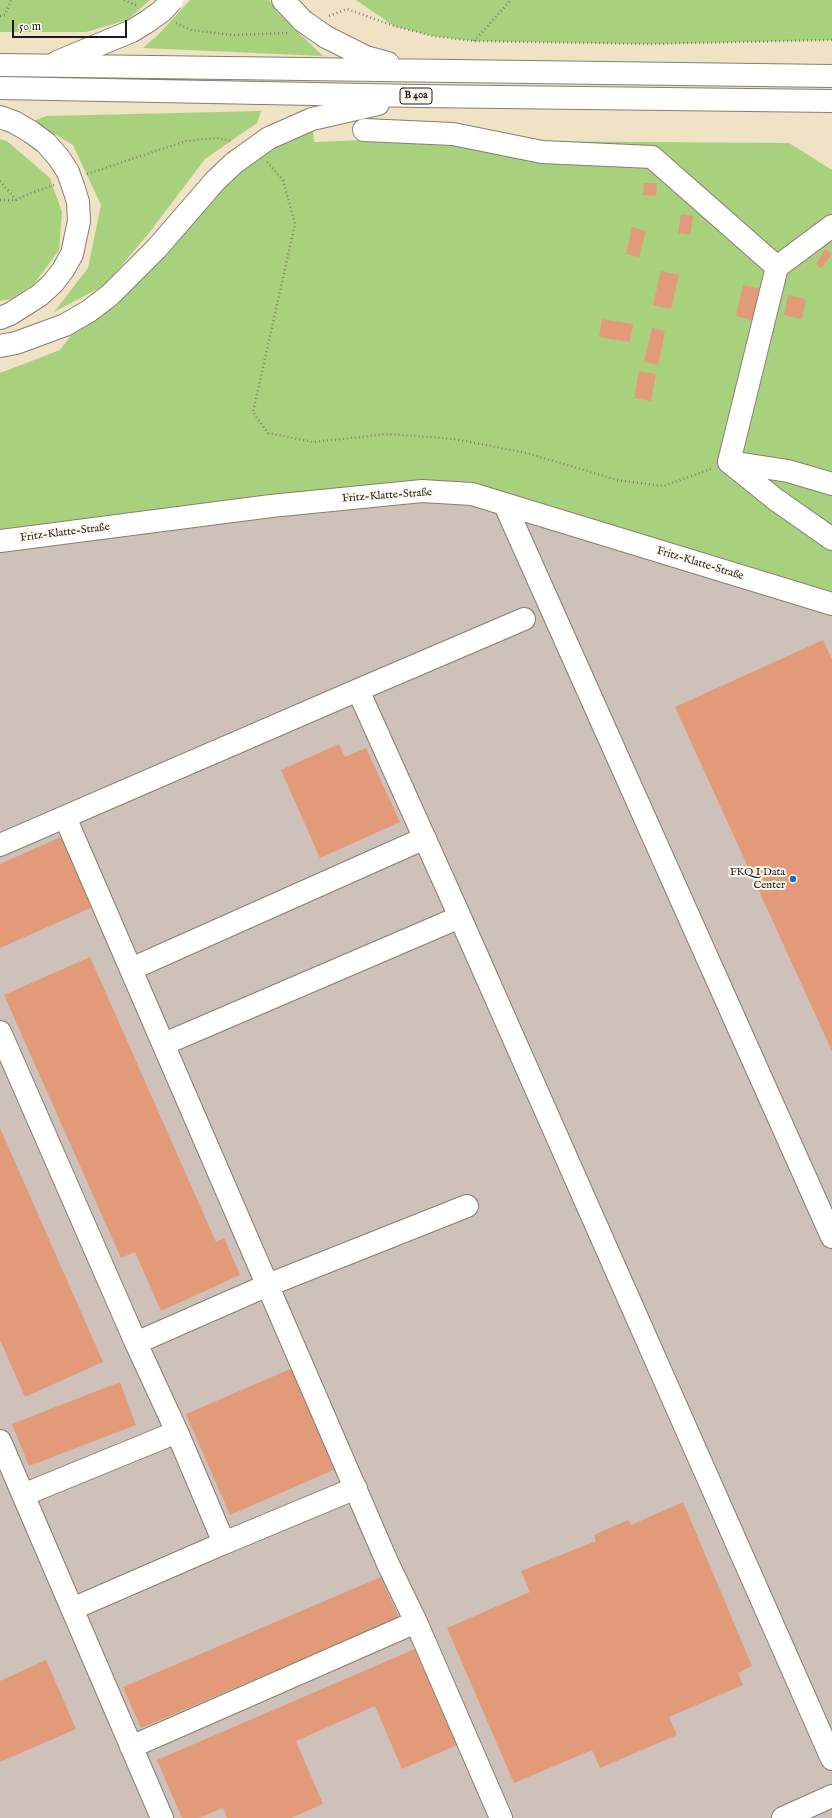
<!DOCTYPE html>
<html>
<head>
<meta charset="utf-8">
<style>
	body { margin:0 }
	#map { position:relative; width:832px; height:1818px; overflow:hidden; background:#f0e2c5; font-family:"IM FELL English",serif }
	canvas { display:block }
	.scale { position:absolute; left:12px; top:20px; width:115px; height:18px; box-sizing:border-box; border:2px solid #1c1c1c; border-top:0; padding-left:5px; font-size:12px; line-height:14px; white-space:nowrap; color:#1c1c1c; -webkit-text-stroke:3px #fbf7ec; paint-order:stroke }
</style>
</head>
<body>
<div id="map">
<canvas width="832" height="1818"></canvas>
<div class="scale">50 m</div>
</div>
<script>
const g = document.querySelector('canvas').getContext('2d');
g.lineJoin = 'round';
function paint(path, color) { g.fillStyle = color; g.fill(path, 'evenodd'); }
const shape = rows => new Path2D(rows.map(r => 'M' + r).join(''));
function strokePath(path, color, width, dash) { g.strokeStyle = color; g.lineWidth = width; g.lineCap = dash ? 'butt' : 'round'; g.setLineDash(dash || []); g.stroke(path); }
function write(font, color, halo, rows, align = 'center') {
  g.font = font + ' "IM FELL English",serif'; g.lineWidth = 4; g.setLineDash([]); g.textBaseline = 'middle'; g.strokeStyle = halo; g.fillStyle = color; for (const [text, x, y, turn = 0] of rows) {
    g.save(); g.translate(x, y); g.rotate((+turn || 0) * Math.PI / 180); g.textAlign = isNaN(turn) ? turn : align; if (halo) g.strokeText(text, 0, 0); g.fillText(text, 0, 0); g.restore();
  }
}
const industrial = shape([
	[408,500,447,500,496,511,586,540,832,614,832,1818,0,1818,0,550]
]);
const green = shape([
	[0,0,150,0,127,20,86,32,0,32],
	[190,0,269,0,279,14,323,56,143,48,158,35],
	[356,0,832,0,832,40,648,44,474,41,433,36,394,26],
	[261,111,257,123,205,159,149,233,105,285,54,312,88,268,101,205,73,145,33,121,47,116],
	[312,119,314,142,365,140,789,143,832,170,832,604,472,494,0,541,0,373,60,350,89,311,215,181],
	[0,139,7,141,50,178,62,212,59,250,34,284,10,299,0,301]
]);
const building = shape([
	[644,183,657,183,656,196,643,195],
	[681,214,693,216,690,235,678,233],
	[632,227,646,231,639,257,626,254],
	[825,249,832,254,821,268,816,264],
	[661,271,679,275,671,309,653,305],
	[743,285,762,289,755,321,736,316],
	[788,295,806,299,802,319,784,315],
	[602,319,633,324,630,342,599,337],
	[652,328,665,331,658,365,644,362],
	[639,371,656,374,651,401,634,398],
	[823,640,832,659,832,1051,675,707],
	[339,744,345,757,366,748,400,822,320,858,281,770],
	[63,836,95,906,0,948,0,864],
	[90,957,216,1242,224,1238,240,1275,161,1311,135,1252,121,1258,4,995],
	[0,1128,103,1362,25,1397,0,1340],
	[295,1367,338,1468,230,1515,186,1414],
	[120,1382,136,1425,29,1466,12,1424],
	[683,1502,752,1666,738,1673,743,1685,669,1717,677,1735,600,1768,592,1750,514,1783,447,1628,530,1592,521,1571,596,1541,594,1535,628,1520,631,1525],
	[381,1577,399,1618,141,1728,123,1687],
	[415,1649,457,1745,402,1769,375,1706,296,1741,323,1804,291,1818,227,1818,223,1808,199,1818,182,1818,157,1760],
	[46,1660,76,1729,0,1762,0,1681]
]);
const path = shape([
	[124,0,138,6],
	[0,16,5,15,11,0],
	[329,16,347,9,394,26,433,36,474,41,648,44,832,40],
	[176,23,191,30,232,35,289,33],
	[474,41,511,0],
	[267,162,283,180,295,224,253,412,268,433,313,442,388,434,454,439,527,453,617,480,664,486,713,468],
	[87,174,186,141,216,138,232,141],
	[0,181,16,200],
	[0,200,16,200,31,193,54,185]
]);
const minor = shape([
	[364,130,453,134,542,152,652,157,777,267],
	[729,462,777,267,832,226],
	[729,462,775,499,832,539],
	[730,462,788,471,832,484],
	[505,505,832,1237],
	[0,541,271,506,422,491,472,494,832,604],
	[358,690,524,619],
	[65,817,388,1564,416,1622,501,1818],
	[0,845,358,690,460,917,832,1759],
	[131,969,425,838],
	[0,1032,136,1343],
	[164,1044,460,917],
	[177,1432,136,1343,268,1285,467,1206],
	[0,1441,162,1818],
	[23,1495,177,1432,224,1543,72,1609],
	[224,1543,356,1488],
	[131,1747,416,1622],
	[783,1818,832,1796]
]);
const highway = shape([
	[283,0,303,21],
	[326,37,366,57,388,63],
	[57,62,132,31,148,21],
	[0,65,832,76],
	[0,88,419,96,832,101],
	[0,117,14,122,31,132,46,143,59,158,68,172],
	[269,138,312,119,378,104],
	[0,318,10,314,40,295,53,283,63,270,72,254,79,221,78,202,74,189],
	[0,346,16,343,65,325,89,311,110,295,157,248,215,181,234,163]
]);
const highwayBridge = shape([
	[148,21,162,11,172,0],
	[303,21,326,37],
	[234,163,269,138],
	[68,172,74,189]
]);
const markers = [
	[793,879,4,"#1f6fb2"]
];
const shields = [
	[416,96,32]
];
const shieldNames = [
	["B 40a",416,96]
];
const streetNames = [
	["Fritz-Klatte-Straße",387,496,-4],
	["Fritz-Klatte-Straße",65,533,-7],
	["Fritz-Klatte-Straße",700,564,17]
];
const poiNames = [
	["FKQ I Data",785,873],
	["Center",785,886]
];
paint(industrial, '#cec1b9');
paint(green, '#a8d17d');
paint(building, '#e29a79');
strokePath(minor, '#867f70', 24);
strokePath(highway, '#867f70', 24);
strokePath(path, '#867f70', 2.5, [1, 3]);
strokePath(minor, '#fff', 22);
strokePath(highway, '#fff', 22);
strokePath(highwayBridge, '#867f70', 24, []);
strokePath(highwayBridge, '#fff', 22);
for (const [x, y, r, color] of markers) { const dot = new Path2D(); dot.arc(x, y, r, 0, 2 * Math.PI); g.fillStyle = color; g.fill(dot); strokePath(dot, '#fbf7ec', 1.5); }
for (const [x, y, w] of shields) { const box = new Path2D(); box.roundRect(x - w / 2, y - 8, w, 16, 3); g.fillStyle = '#fbf7ec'; g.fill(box); strokePath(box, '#1c1c1c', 1); }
write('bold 10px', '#1c1c1c', null, shieldNames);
write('11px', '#1c1c1c', '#fbf7ec', streetNames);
write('11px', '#1c1c1c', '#fbf7ec', poiNames, 'right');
</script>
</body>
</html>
